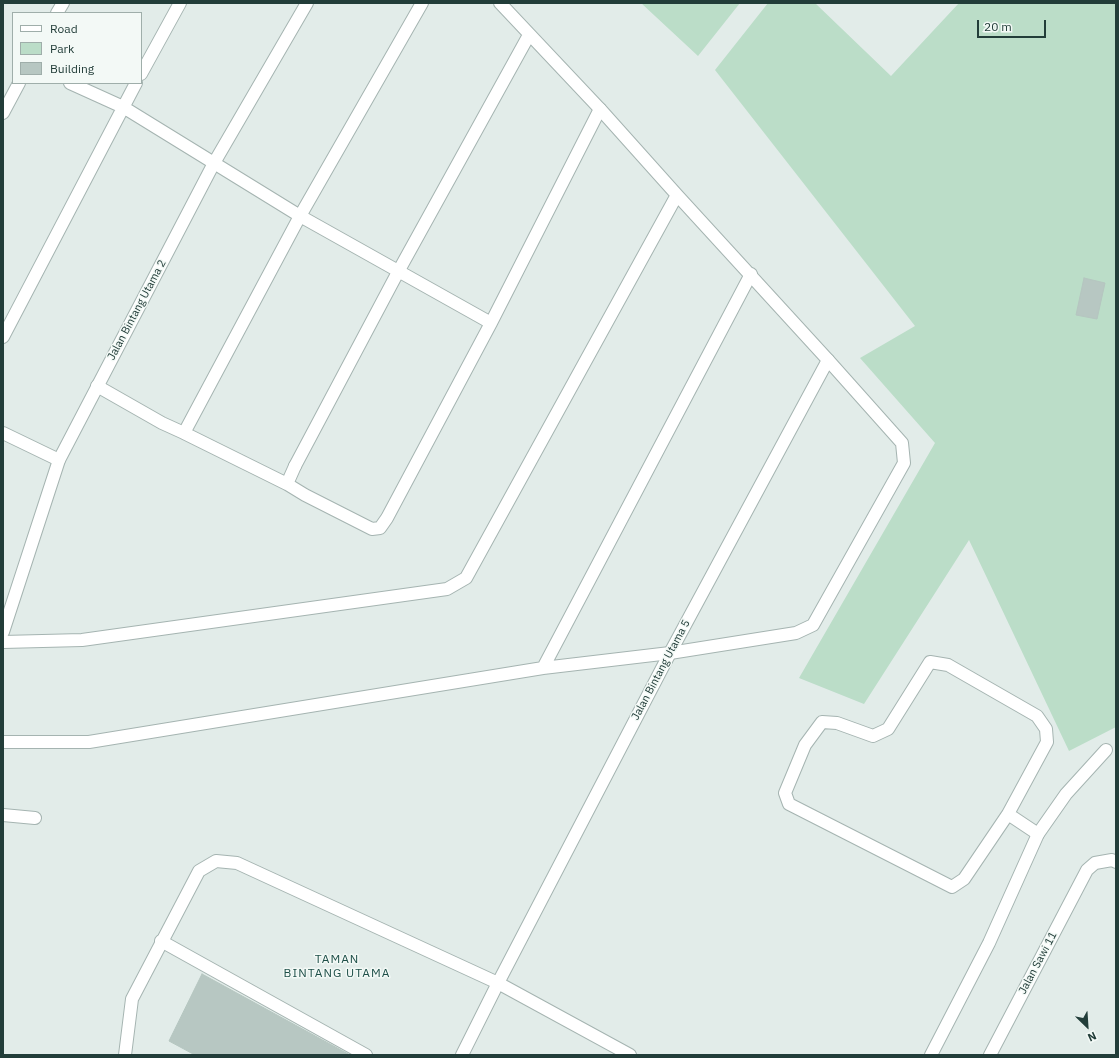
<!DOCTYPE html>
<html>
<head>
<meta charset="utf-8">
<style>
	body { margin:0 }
	#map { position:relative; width:1119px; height:1058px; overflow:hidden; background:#e2ece9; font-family:"IBM Plex Sans",sans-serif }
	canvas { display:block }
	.frame { position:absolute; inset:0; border:4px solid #223d39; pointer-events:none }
	.legend { position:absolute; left:12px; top:12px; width:130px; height:72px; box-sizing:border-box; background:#f3f9f6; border:1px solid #9faeaa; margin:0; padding:5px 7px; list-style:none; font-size:12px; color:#223d39 }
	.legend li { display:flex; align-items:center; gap:8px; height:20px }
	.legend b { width:20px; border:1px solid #9faeaa }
	.north { position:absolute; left:1067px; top:1006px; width:40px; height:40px; -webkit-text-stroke:3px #f3f9f6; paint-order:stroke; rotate:155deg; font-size:11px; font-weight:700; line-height:16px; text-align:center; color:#223d39 }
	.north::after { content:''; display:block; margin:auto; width:14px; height:18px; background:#223d39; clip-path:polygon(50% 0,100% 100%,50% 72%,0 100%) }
	.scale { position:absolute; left:977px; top:20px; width:69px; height:18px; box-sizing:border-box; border:2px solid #223d39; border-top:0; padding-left:5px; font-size:12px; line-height:14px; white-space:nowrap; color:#223d39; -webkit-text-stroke:3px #f3f9f6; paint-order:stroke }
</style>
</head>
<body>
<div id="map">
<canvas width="1119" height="1058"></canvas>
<div class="frame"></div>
<ul class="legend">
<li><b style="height:5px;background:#fff"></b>Road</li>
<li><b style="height:11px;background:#bbddc8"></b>Park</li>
<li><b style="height:11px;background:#b7c7c2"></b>Building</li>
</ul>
<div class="north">N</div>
<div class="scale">20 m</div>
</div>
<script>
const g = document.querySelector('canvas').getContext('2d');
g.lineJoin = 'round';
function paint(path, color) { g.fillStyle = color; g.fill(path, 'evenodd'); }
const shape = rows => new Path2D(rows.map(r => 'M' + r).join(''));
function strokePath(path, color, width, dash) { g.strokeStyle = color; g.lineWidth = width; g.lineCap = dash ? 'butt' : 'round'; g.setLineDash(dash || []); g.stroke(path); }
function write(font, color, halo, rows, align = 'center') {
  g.font = font + ' "IBM Plex Sans",sans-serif'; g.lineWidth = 3; g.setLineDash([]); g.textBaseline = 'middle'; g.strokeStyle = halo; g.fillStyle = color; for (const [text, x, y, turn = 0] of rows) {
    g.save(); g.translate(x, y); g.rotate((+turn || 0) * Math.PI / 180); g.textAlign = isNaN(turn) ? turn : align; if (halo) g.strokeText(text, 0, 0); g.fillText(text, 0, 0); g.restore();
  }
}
const green = shape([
	[641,3,740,3,698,56],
	[768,3,815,3,891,76,959,3,1116,3,1116,727,1069,751,969,540,864,704,799,678,935,443,860,358,915,326,715,70]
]);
const building = shape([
	[1084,278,1105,283,1097,319,1076,315,1084,278],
	[202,974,350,1055,195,1055,169,1041,202,974]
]);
const service = shape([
	[141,74,180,3],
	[70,83,123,107,300,216,491,323],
	[3,337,136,83],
	[97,386,162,423,184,433,300,216,422,3],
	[3,433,59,460],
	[184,433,287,484],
	[295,466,287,484,305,495,372,529,380,528,387,518,491,323,600,109],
	[543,668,751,274],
	[3,742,89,742,543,668,670,653,796,633,813,625,904,463,902,443,828,360],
	[1008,814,964,879,952,887,789,804,785,793,805,745,822,722,837,723,873,736,888,729,930,662,948,665,1037,716,1046,729,1047,742,1008,814,1038,834],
	[3,815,35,818],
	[161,941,366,1055],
	[462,1055,498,983]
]);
const minor = shape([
	[57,13,63,3],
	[3,113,19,83],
	[295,466,398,272,529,35],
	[3,632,59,460,214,163,307,3],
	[3,642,82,640,447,589,466,578,677,195],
	[498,983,670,653,828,360,677,195,600,109,500,3],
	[125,1055,132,999,199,871,216,861,237,863,498,983,630,1055],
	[931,1055,989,943,1038,834,1066,794,1106,750],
	[990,1055,1087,870,1095,863,1112,860,1116,862]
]);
const streetNames = [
	["Jalan Bintang Utama 2",137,310,-62],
	["Jalan Bintang Utama 5",661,670,-62],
	["Jalan Sawi 11",1038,963,-62]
];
const neighbourhoodNames = [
	["TAMAN",337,960],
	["BINTANG UTAMA",337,974]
];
paint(green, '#bbddc8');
paint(building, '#b7c7c2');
strokePath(building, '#b5c6c0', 1);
strokePath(service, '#a5b4b1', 14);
strokePath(minor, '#a5b4b1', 14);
strokePath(service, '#fff', 12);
strokePath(minor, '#fff', 12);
write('11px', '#223d39', '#f3f9f6', streetNames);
g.letterSpacing = '1px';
write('12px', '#1e4f48', '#f3f9f6', neighbourhoodNames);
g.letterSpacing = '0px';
</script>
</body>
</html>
